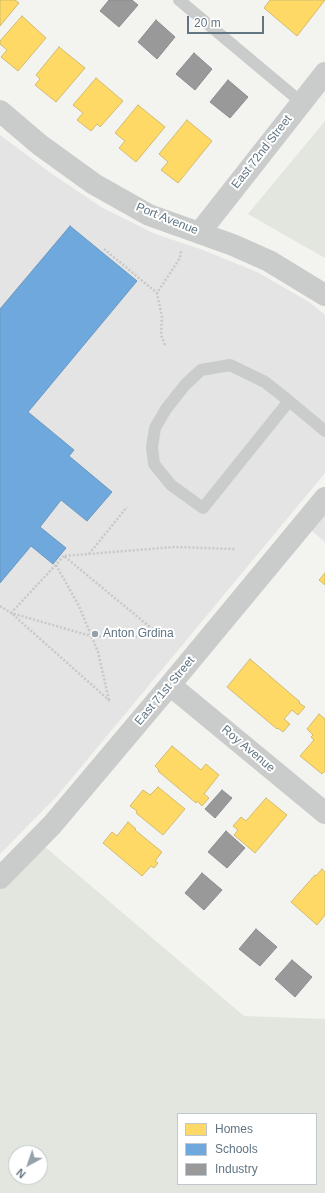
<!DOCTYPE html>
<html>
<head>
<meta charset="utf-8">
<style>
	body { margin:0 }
	#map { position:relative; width:325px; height:1193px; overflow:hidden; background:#f3f3f0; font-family:Helvetica,sans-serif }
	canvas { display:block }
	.legend { position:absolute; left:177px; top:1113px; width:140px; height:72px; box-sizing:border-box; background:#fff; border:1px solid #c0c8cd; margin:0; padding:5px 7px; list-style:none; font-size:12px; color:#617583 }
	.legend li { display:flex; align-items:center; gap:8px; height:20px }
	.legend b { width:20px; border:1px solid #c0c8cd }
	.north { position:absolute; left:8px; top:1145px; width:40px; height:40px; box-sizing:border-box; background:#fff; border:1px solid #c0c8cd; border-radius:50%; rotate:220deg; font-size:11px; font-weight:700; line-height:16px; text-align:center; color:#617583 }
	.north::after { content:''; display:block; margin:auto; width:14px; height:18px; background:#94a1a9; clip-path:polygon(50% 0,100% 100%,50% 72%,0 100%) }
	.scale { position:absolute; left:187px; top:16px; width:77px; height:18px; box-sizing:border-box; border:2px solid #617583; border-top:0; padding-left:5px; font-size:12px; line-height:14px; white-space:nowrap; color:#617583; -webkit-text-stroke:3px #fff; paint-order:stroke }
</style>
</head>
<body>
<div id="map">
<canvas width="325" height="1193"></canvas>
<ul class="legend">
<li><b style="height:11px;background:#ffd966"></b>Homes</li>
<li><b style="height:11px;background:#6fa8dc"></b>Schools</li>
<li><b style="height:11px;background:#999"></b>Industry</li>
</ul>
<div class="north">N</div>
<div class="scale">20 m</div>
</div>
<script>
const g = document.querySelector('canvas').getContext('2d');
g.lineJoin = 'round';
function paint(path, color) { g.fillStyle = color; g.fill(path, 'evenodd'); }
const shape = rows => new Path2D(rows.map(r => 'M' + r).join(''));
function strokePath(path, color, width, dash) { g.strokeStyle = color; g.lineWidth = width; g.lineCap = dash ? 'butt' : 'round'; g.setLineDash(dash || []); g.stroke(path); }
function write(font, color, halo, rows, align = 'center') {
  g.font = font + ' Helvetica,sans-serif'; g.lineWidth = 4; g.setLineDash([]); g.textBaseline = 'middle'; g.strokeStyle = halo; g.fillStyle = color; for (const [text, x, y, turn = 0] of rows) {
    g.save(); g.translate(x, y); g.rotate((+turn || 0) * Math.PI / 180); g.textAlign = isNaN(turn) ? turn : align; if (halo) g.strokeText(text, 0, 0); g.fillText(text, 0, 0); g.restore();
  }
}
const built = shape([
	[0,135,52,174,101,207,155,234,200,249,257,272,309,302,325,315,325,473,57,796,0,854],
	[325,498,325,542,304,524]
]);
const green = shape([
	[325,121,325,258,248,214],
	[37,840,244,1016,325,1019,325,1193,0,1193,0,878],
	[178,1114,316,1114,316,1184,178,1184],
	[16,1153,40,1153,40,1177,16,1177]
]);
const homes = shape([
	[0,0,15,0,19,3,0,26,0,0],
	[270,0,325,0,297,36,264,8,270,0],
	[22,16,46,38,18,71,1,57,7,50,0,44,0,41,22,16],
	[59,47,85,68,56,102,35,85,40,79,36,75,59,47],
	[96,78,123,101,100,127,97,124,91,131,77,120,83,113,73,105,96,78],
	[138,105,165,127,136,162,119,148,125,141,115,133,138,105],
	[187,120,212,141,178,183,161,170,168,162,159,154,187,120],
	[325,573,325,585,319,580,325,573],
	[250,659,300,702,299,703,305,707,298,715,292,710,284,719,290,724,283,732,278,728,277,729,227,687,250,659],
	[319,714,325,719,325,771,322,774,300,756,314,740,311,737,313,735,307,729,319,714],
	[172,746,201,770,206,764,219,775,204,794,209,798,202,806,197,801,196,803,158,771,159,770,155,766,172,746],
	[158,787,185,809,163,835,136,813,137,811,130,806,143,790,150,795,158,787],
	[266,798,287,815,255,853,234,835,238,830,233,826,241,817,246,821,266,798],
	[128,822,136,829,135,830,162,852,155,861,158,863,154,868,151,866,142,876,103,843,112,832,117,836,128,822],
	[322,869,325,872,325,915,317,925,291,902,315,875,316,876,322,869]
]);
const schools = shape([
	[70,226,137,281,28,412,74,450,69,456,112,492,87,521,61,500,40,527,66,548,53,564,31,546,0,583,0,309,70,226]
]);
const industry = shape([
	[109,0,132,0,138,5,119,27,100,11,109,0],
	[156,20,175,37,157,59,138,42,156,20],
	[194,53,212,69,195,90,176,74,194,53],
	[228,80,248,97,230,118,210,102,228,80],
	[222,790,232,798,215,818,205,809,222,790],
	[226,831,245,848,227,868,208,852,226,831],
	[202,873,222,890,204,910,185,893,202,873],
	[256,929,277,947,260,966,239,949,256,929],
	[292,960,312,977,295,997,275,979,292,960]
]);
const path = shape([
	[104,249,157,293],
	[165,345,161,335,162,317,157,293,180,258,181,251],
	[89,554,127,507],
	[64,556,11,613,110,701],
	[56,565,79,606,98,652,109,700],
	[0,606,11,613,91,636,161,637],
	[162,637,64,556,174,547,235,549]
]);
const service = shape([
	[179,0,301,102],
	[289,401,203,508,171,485,154,464,152,447,155,428,166,409,185,385,201,370,230,365,265,382,289,401,325,431]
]);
const minor = shape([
	[0,111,40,145,94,184,149,215,233,245,269,261,325,295],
	[200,232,325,73],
	[170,685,325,813],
	[0,878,52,825,170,685,325,498]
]);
const markers = [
	[95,634,4,"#94a1a9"]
];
const streetNames = [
	["East 72nd Street",262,152,-52],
	["Port Avenue",167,219,22],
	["East 71st Street",165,691,-50],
	["Roy Avenue",248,749,40]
];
const poiNames = [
	["Anton Grdina",103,634]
];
paint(built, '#e3e4e3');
paint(green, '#e2e6de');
paint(homes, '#ffd966');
strokePath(homes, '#d0bb6f', 1);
paint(schools, '#6fa8dc');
strokePath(schools, '#6b99c1', 1);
paint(industry, '#999');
strokePath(industry, '#888e92', 1);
strokePath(path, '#c8c8c9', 2.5, [2, 2]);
strokePath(service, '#cacccc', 12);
strokePath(minor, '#cacccc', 22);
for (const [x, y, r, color] of markers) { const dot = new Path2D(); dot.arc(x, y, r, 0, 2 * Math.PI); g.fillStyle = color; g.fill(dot); strokePath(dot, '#fff', 1.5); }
write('12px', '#617583', '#fff', streetNames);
write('12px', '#617583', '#fff', poiNames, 'left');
</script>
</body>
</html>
